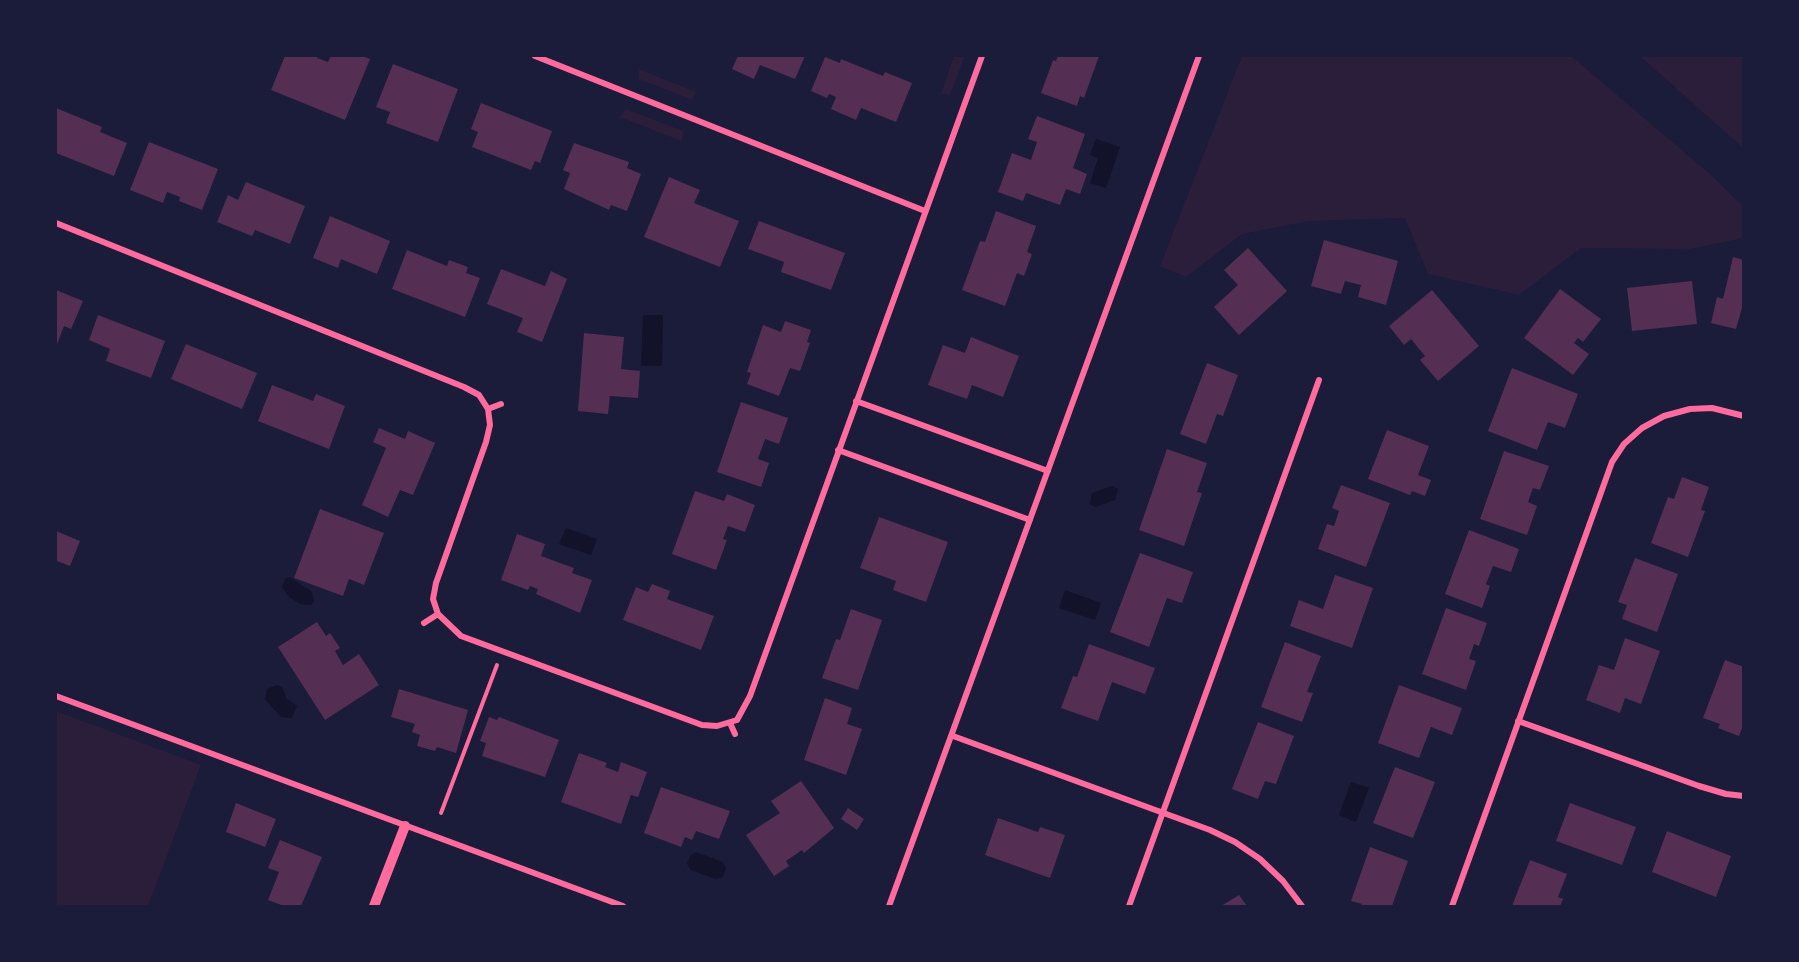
<!DOCTYPE html>
<html>
<head>
<meta charset="utf-8">
<style>
	body { margin:0 }
	#map { position:relative; width:1799px; height:962px; overflow:hidden; background:#1b1b3a; font-family:Rubik,sans-serif }
	canvas { display:block }
	.frame { position:absolute; inset:0; border:57px solid #1b1b3a; pointer-events:none }
</style>
</head>
<body>
<div id="map">
<canvas width="1799" height="962"></canvas>
<div class="frame"></div>
</div>
<script>
const g = document.querySelector('canvas').getContext('2d');
g.lineJoin = 'round';
function paint(path, color) { g.fillStyle = color; g.fill(path, 'evenodd'); }
const shape = rows => new Path2D(rows.map(r => 'M' + r).join(''));
function strokePath(path, color, width, dash) { g.strokeStyle = color; g.lineWidth = width; g.lineCap = dash ? 'butt' : 'round'; g.setLineDash(dash || []); g.stroke(path); }
const green = shape([
	[954,56,965,56,950,95,941,94],
	[1242,56,1571,56,1710,174,1743,206,1743,238,1691,249,1581,248,1519,295,1428,274,1405,218,1309,221,1242,234,1186,277,1160,266],
	[1640,56,1743,56,1743,148],
	[639,69,696,92,692,100,639,79],
	[626,109,683,131,681,141,620,117],
	[56,711,201,765,148,906,56,906]
]);
const water = shape([
	[1096,139,1120,147,1106,188,1090,183,1098,158,1090,155],
	[643,315,663,315,662,366,641,366],
	[1111,486,1118,489,1115,500,1095,507,1090,504,1092,493],
	[566,528,597,539,591,555,559,544],
	[290,577,312,592,314,601,311,605,302,605,289,597,282,587,285,579],
	[1065,590,1101,603,1095,620,1059,608],
	[277,685,282,687,287,699,297,706,292,718,281,717,265,699,267,689],
	[1351,782,1369,788,1356,822,1339,815],
	[696,852,723,862,726,868,723,877,716,879,691,870,687,864,690,856]
]);
const building = shape([
	[285,56,318,56,317,58,328,62,331,56,362,56,370,59,345,120,271,90],
	[738,56,805,56,795,79,760,65,754,79,732,69],
	[1058,56,1099,56,1084,98,1080,96,1077,106,1041,93,1053,60,1056,61],
	[825,57,840,63,841,59,883,76,885,72,912,83,896,122,861,108,856,120,831,109,836,97,829,94,827,98,811,91],
	[393,64,458,89,438,142,386,123,390,112,376,107],
	[481,103,552,131,540,163,535,161,531,170,472,147,478,132,471,129],
	[56,108,102,127,100,132,127,143,114,176,56,153],
	[1037,116,1085,134,1073,168,1087,174,1080,194,1066,189,1060,205,1026,193,1023,201,998,192,1012,153,1031,160,1037,142,1028,139],
	[149,142,218,169,202,210,179,201,180,197,167,192,163,203,130,190],
	[574,143,629,162,627,168,641,174,627,211,611,205,609,210,564,189,570,173,563,170],
	[669,177,700,190,694,203,739,221,720,267,644,237],
	[246,182,305,206,290,244,255,230,252,236,217,222,228,195,238,200],
	[996,211,1036,226,1027,252,1032,254,1024,276,1017,273,1005,306,962,290,980,241,985,242],
	[330,216,390,241,377,274,341,259,338,268,313,258],
	[759,221,845,253,831,290,781,272,784,262,748,249],
	[1324,240,1398,261,1386,305,1358,297,1361,285,1345,281,1341,294,1311,286],
	[1248,248,1287,291,1239,335,1214,307,1238,285,1224,270],
	[407,250,447,266,449,260,468,267,466,273,480,278,465,317,392,289],
	[1733,257,1744,260,1744,301,1736,329,1711,323,1717,297,1723,299],
	[501,269,545,286,551,271,567,279,542,342,517,332,523,318,487,304],
	[1692,281,1697,324,1632,331,1627,288],
	[1560,289,1601,319,1583,342,1578,338,1574,343,1589,354,1573,375,1524,338],
	[56,290,83,301,71,329,64,326,56,347],
	[1432,290,1479,346,1438,381,1420,360,1425,356,1411,339,1404,345,1389,326],
	[98,315,165,341,151,378,106,361,110,349,89,340],
	[785,321,811,330,807,342,810,343,800,371,790,368,779,396,747,384,751,373,747,372,763,325,781,332],
	[584,333,624,337,621,369,640,371,638,398,610,396,608,414,578,411],
	[971,337,1019,356,1003,397,972,385,967,399,928,385,943,345,965,353],
	[186,344,257,373,242,409,171,379],
	[1207,363,1238,375,1223,416,1217,414,1206,444,1180,434],
	[1512,368,1578,394,1565,428,1548,422,1537,450,1488,431],
	[272,385,313,401,316,394,345,406,329,449,258,421],
	[741,402,788,418,779,444,765,439,758,459,769,463,761,487,717,472],
	[379,428,405,439,408,431,435,443,413,495,400,490,388,517,362,505,386,448,373,442],
	[1387,430,1429,446,1418,475,1431,480,1425,496,1412,491,1410,495,1368,479],
	[1167,449,1207,463,1197,492,1202,493,1184,546,1139,530],
	[1504,451,1549,466,1540,490,1533,488,1528,502,1537,506,1527,535,1480,519],
	[1682,477,1709,487,1701,510,1705,511,1688,557,1651,543,1668,497,1674,499],
	[1341,485,1390,503,1366,567,1318,549,1327,524,1334,526,1339,511,1332,508],
	[695,491,724,501,727,494,755,505,745,532,728,526,723,539,727,540,716,570,672,554],
	[320,509,384,533,364,585,349,579,343,596,294,578],
	[879,517,948,542,926,602,893,590,896,581,860,568],
	[1469,530,1519,549,1511,572,1493,566,1486,584,1490,586,1482,608,1445,594],
	[56,531,80,541,70,566,57,561,56,565],
	[517,534,545,544,541,556,574,568,572,573,592,580,580,613,536,594,538,589,530,586,528,590,501,580],
	[1140,553,1193,572,1182,603,1167,598,1149,647,1110,632],
	[1635,558,1678,574,1657,632,1622,619,1627,605,1618,602],
	[1335,575,1373,588,1352,648,1290,626,1299,600,1323,609],
	[652,584,670,591,667,599,714,616,701,650,623,620,636,587,648,592],
	[1446,608,1487,623,1479,646,1474,644,1469,659,1476,661,1466,690,1422,674],
	[851,609,882,620,858,690,822,678,836,639,840,640],
	[317,622,326,636,330,633,340,648,335,651,343,665,359,654,379,685,325,720,278,647],
	[1625,638,1660,651,1641,704,1625,698,1620,713,1586,700,1599,665,1614,670],
	[1285,642,1321,656,1307,692,1313,693,1302,722,1261,707],
	[1089,644,1155,668,1145,694,1112,682,1098,721,1061,708,1073,676,1077,677],
	[1725,660,1744,667,1744,723,1739,736,1718,728,1720,724,1703,718],
	[1399,685,1462,708,1452,735,1431,727,1419,758,1378,743],
	[399,689,468,710,456,753,437,747,435,751,417,746,420,735,412,732,415,724,391,717],
	[825,698,852,708,847,724,862,729,846,775,804,760],
	[489,717,497,720,499,717,559,740,545,777,482,756,486,743,480,741],
	[1258,722,1294,736,1276,784,1265,781,1258,799,1232,789],
	[579,753,607,763,605,767,618,772,621,762,647,772,638,797,631,795,621,824,561,802],
	[1395,767,1435,782,1413,838,1373,823],
	[801,781,834,828,804,853,802,850,786,861,789,866,774,876,746,835,780,813,771,801],
	[661,787,730,811,719,839,696,831,692,840,685,837,681,847,644,833],
	[236,803,276,819,265,847,226,832],
	[1570,803,1636,827,1622,865,1556,841],
	[848,808,864,819,857,830,841,819],
	[998,818,1038,832,1040,827,1065,835,1050,878,985,855],
	[1667,831,1731,856,1716,897,1652,872],
	[280,840,322,857,301,906,284,906,268,900,279,872,268,868],
	[1370,847,1408,861,1392,906,1361,906,1362,904,1351,901],
	[1530,860,1567,874,1558,897,1563,899,1560,906,1512,906],
	[1239,895,1247,906,1221,906]
]);
const path = shape([
	[441,813,497,665]
]);
const minor = shape([
	[535,56,925,211],
	[56,223,464,387,479,395,488,409,490,425,486,442,436,583,433,599,438,614,461,636,702,725,717,726,737,720,750,696,982,56],
	[856,401,1048,471],
	[488,409,501,404],
	[838,450,1030,520],
	[424,623,438,614],
	[56,696,623,906],
	[1518,721,1699,786,1726,794,1744,796],
	[730,723,735,734],
	[953,736,1210,830,1235,842,1260,859,1283,881,1302,906],
	[889,906,1199,56],
	[1129,906,1319,380],
	[1452,906,1612,462,1624,444,1642,428,1664,416,1690,409,1712,408,1744,416]
]);
const tertiary = shape([
	[374,906,405,826]
]);
paint(green, '#2a1e3b');
paint(water, '#12122b');
paint(building, '#542f53');
strokePath(path, '#ff6b9d', 4);
strokePath(minor, '#ff6b9d', 6);
strokePath(tertiary, '#ff6b9d', 10);
</script>
</body>
</html>
